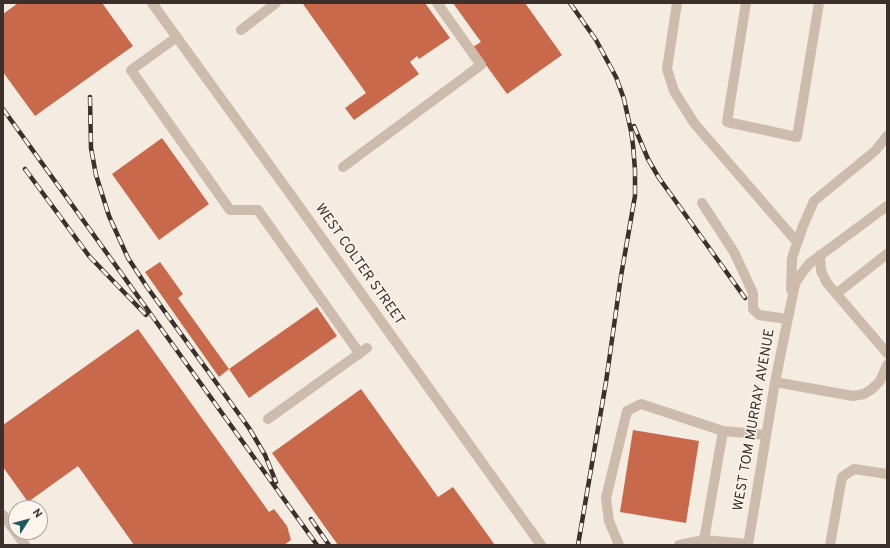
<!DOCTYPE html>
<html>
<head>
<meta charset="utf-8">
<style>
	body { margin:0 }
	#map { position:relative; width:890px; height:548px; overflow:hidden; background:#f4ebe1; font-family:Overpass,sans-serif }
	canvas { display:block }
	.frame { position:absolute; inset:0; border:4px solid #3b302b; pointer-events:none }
	.north { position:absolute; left:8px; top:500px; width:40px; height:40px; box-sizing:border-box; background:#fbf5ee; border:1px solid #aea6a0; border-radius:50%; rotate:54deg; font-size:11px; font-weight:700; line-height:16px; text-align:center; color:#3b302b }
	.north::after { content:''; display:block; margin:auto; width:14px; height:18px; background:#1f5a5e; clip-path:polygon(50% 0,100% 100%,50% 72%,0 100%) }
</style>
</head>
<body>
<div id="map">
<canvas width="890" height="548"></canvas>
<div class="frame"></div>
<div class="north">N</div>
</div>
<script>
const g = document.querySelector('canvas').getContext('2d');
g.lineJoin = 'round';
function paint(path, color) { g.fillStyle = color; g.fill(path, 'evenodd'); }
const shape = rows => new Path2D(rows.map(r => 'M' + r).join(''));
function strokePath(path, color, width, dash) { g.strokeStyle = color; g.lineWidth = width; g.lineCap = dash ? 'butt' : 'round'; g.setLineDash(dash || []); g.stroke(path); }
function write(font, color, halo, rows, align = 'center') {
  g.font = font + ' Overpass,sans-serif'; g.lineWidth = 3; g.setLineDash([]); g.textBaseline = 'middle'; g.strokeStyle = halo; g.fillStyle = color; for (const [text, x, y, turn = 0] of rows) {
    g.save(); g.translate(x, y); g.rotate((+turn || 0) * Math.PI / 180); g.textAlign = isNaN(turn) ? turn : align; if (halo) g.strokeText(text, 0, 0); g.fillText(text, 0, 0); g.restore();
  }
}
const building = shape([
	[18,3,102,3,133,46,35,116,3,72,3,14],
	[305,3,425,3,450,38,419,59,417,56,410,62,419,74,354,120,345,108,366,93,303,4],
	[453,3,525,3,562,55,507,94,473,47,481,42],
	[162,138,209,204,159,240,112,174],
	[160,262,183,294,178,298,229,369,219,377,145,272],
	[317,307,337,336,249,398,229,369],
	[138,329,269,512,274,509,287,526,291,540,284,545,134,545,78,466,28,502,3,467,3,425],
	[361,389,438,497,453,487,495,545,338,545,272,453],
	[633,430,699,441,686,523,620,512]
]);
const minor = shape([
	[152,3,296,202,541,545],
	[677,3,667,69,674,91,694,123,797,242],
	[746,3,727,122,797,137,819,3],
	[241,30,276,3],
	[177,37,131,70,230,210,258,210,360,354],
	[343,167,481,65,437,3],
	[702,203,734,252,753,293,753,309,759,315,787,319],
	[820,255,821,271,827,283,887,353],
	[791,289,792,258,803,226,814,201,875,151,887,136],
	[836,294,887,254],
	[775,382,853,396,864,394,872,389,880,381,887,365],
	[268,419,367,348],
	[3,515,25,545],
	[704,540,748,544],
	[619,545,609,521,606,498,627,411,641,404,723,431],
	[679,545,704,540,723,431,766,435],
	[748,545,775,382,795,284,801,274,810,263,887,206],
	[830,545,842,477,854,469,887,474]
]);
const rail = shape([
	[570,3,596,40,616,77,624,99,631,131,633,145,635,170,635,196,621,276,606,382,578,545],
	[90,97,91,148,96,175,109,216,128,258,147,287,249,428,265,455,276,482],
	[3,109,317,545],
	[634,126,648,159,659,178,745,298],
	[25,169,89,256,146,315],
	[311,519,329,545]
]);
const streetNames = [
	["WEST COLTER STREET",359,265,55],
	["WEST TOM MURRAY AVENUE",755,420,-80]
];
paint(building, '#c8694b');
strokePath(minor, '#cdbbac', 10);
strokePath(rail, '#3b302b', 4.5);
strokePath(rail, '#fbf5ee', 3, [9]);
write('14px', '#3b302b', '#fbf5ee', streetNames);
</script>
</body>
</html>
